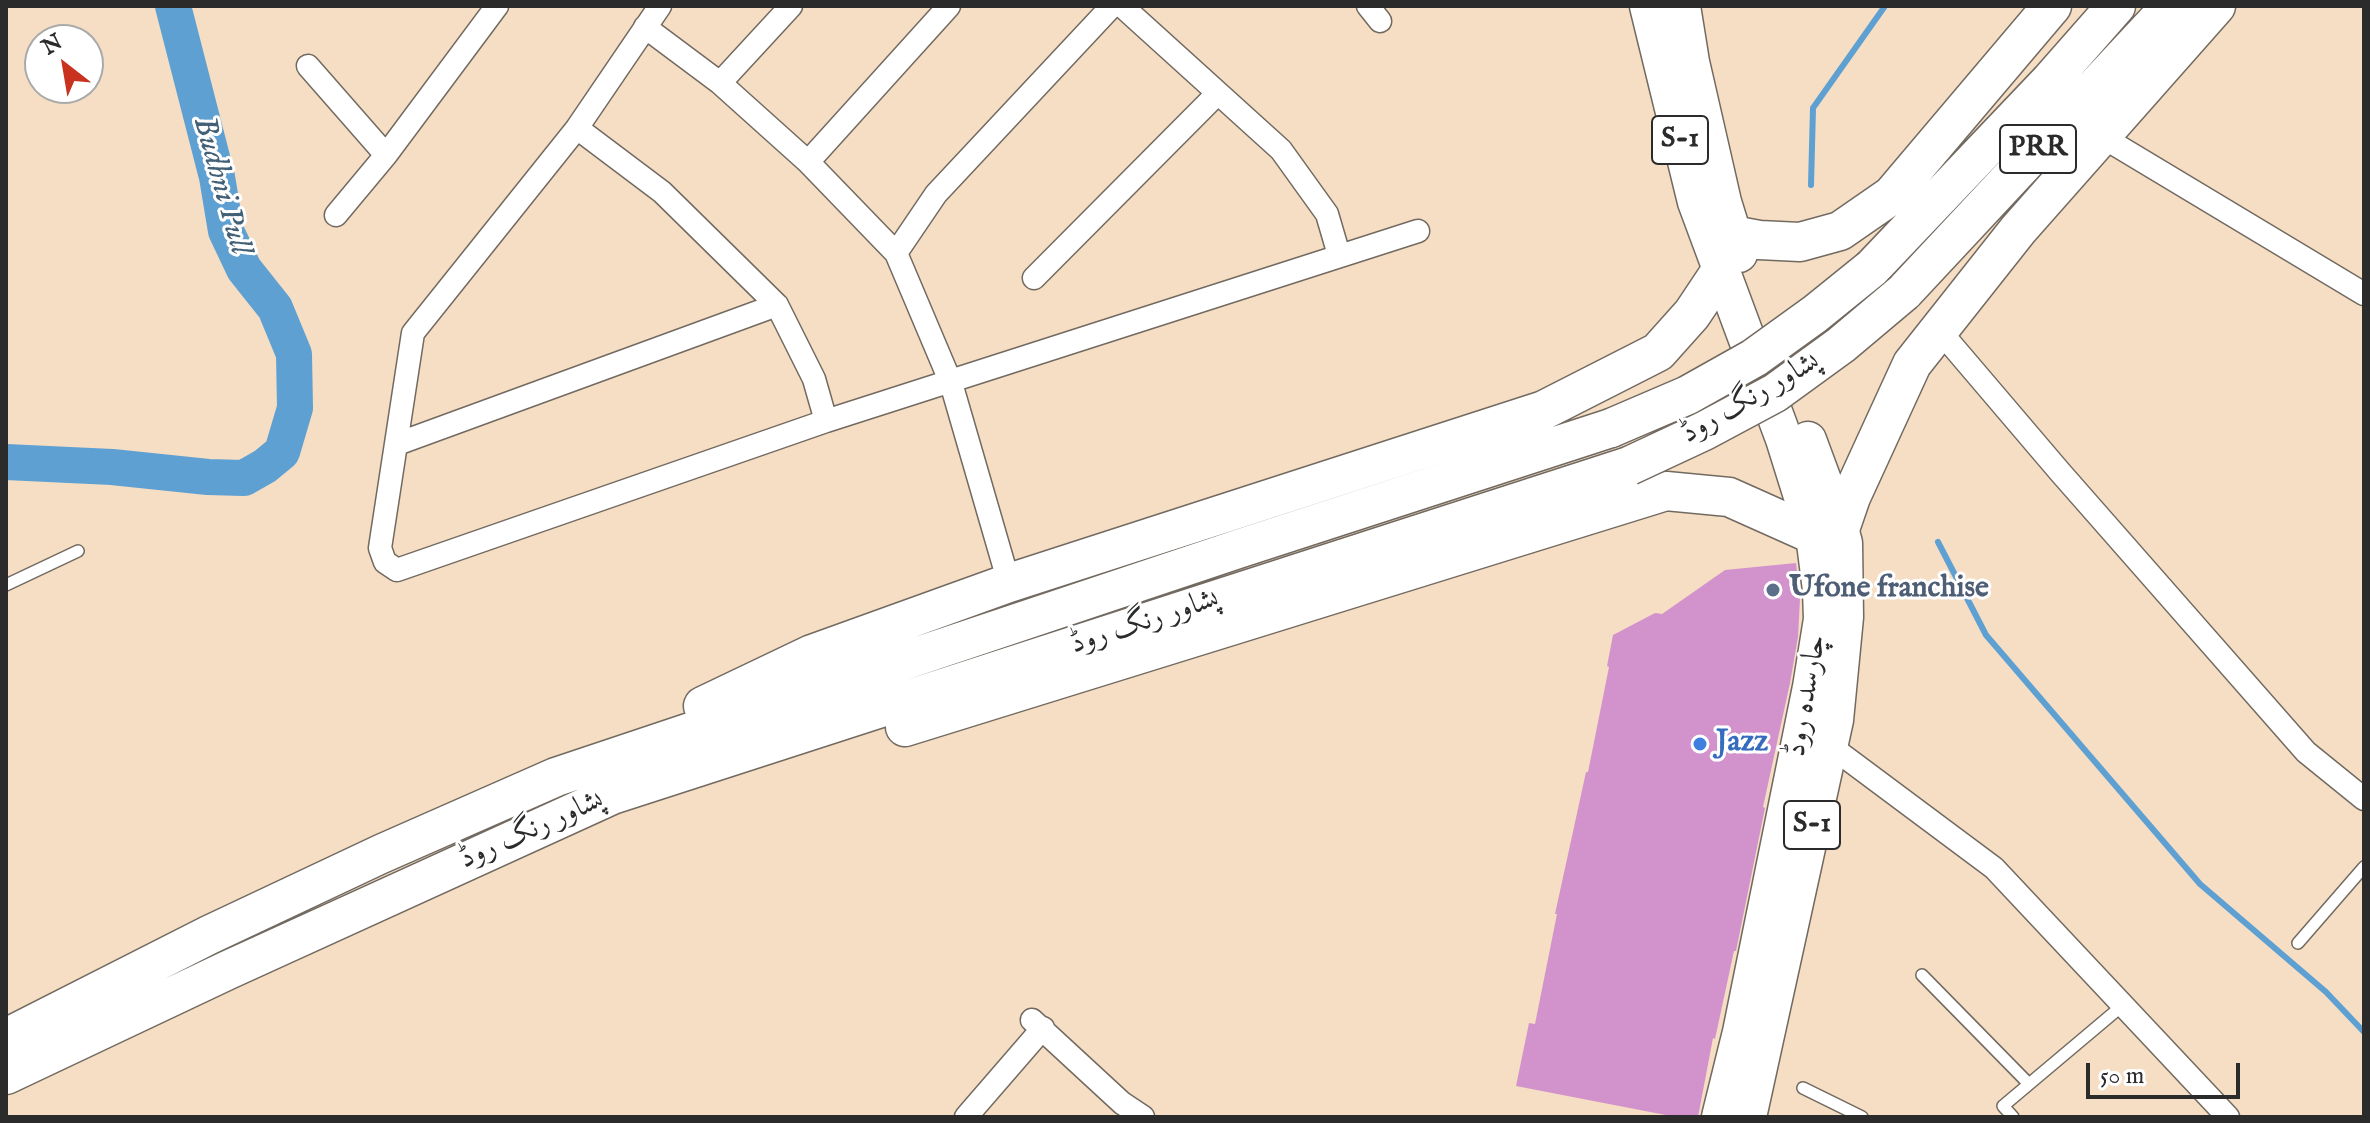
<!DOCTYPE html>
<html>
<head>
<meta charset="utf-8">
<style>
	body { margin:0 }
	#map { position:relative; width:2370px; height:1123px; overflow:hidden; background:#f5dec4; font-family:"IM FELL English",serif }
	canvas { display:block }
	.frame { position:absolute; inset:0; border:8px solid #2b2b2b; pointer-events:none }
	.north { position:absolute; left:24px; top:24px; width:80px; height:80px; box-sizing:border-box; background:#fff; border:2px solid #aaa; border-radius:50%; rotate:329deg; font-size:22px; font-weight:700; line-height:32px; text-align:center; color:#2b2b2b }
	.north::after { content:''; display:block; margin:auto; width:28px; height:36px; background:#c8321e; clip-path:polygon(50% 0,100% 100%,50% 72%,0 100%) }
	.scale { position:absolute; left:2086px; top:1063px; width:154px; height:36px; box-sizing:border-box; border:4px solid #2b2b2b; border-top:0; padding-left:10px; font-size:24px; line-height:28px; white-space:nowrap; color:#2b2b2b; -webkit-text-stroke:6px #fff; paint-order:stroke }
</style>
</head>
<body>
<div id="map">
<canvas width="2370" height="1123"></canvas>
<div class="frame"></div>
<div class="north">N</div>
<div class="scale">50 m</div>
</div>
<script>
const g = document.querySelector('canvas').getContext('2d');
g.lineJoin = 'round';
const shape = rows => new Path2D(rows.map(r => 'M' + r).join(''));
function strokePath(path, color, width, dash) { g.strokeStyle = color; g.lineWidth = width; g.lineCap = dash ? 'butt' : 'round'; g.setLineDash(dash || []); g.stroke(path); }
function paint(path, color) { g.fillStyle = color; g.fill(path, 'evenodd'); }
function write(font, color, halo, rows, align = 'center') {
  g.font = font + ' "IM FELL English",Amiri,serif'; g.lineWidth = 6; g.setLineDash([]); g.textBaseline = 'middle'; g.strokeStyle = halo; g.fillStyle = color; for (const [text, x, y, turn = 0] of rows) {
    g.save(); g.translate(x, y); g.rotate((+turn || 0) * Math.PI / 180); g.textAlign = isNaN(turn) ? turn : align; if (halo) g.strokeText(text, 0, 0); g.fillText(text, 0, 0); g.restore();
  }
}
const stream = shape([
	[1811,185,1813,108,1885,6],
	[1938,542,1986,635,2200,884,2326,992,2364,1032]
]);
const river = shape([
	[6,462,112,467,208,477,244,478,265,466,282,452,295,408,294,354,275,308,244,269,226,231,217,177,173,6]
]);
const building = shape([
	[1796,563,1800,599,1798,637,1790,683,1763,807,1765,808,1736,951,1734,951,1715,1039,1713,1038,1698,1117,1676,1117,1516,1086,1529,1023,1535,1024,1557,914,1555,914,1586,772,1588,772,1609,667,1607,666,1613,635,1655,613,1662,614,1725,570]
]);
const service = shape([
	[6,585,78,551],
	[2298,943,2364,867],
	[1922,975,2029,1084],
	[1803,1088,1862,1117],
	[2013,1117,2003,1106,2123,1005]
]);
const minor = shape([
	[660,6,577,128,413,333,380,548,385,562,397,570,826,421],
	[1122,6,1281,150,1327,214,1339,255],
	[1368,6,1380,21],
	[645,27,720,83,808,162,896,253,951,383,1009,583],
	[308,66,386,155,497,6],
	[720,83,791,6],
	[577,128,662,192,777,305,814,379,826,421,1418,231],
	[2101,136,2364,294],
	[808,162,949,6],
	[336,215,386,155],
	[896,253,936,194,1112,6],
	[1034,278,1217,94],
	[1939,330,2060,472,2306,752,2364,799],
	[397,444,777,305],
	[1829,745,1994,868,2228,1117],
	[1032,1020,1122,1103,1143,1117],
	[966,1117,1043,1028]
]);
const primary = shape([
	[1648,6,1696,202,1784,439,1814,535,1821,590,1822,619,1811,687,1741,1032,1720,1117],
	[1682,6,1691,62,1723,202,1739,254],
	[1748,1117,1835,720,1845,617,1844,543,1838,521,1808,440]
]);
const trunk = shape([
	[1732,235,1759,240,1800,242,1840,231,1892,195,2052,6],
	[1872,268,2050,81,2116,6],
	[1904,292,2171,6],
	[1840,529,1851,497,1912,364,2018,230,2216,6],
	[703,706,812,654,1009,583,1544,410,1658,352,1692,314,1720,272],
	[905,727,1666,491,1729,497,1814,535],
	[6,1038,209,935,381,854,556,777,1238,549,1611,428],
	[6,1075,228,970,612,795,1629,466]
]);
const trunkBridge = shape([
	[1611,428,1688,395,1754,358,1815,314,1872,268],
	[1629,466,1704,431,1775,393,1841,345,1904,292]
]);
const markers = [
	[1773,590,8,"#5c6f8a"],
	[1700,744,8,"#3f7fe0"]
];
const shields = [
	[1680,140,56],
	[2038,149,76],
	[1812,825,56]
];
const shieldNames = [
	["S-1",1680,140],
	["PRR",2038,149],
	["S-1",1812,825]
];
const streetNames = [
	["پشاور رنگ روڈ",1751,399,-30],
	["پشاور رنگ روڈ",1145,623,-18],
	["چارسدہ روڈ",1808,696,-80],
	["پشاور رنگ روڈ",532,831,-24]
];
const serviceNames = [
	["Ufone franchise",1789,590]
];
const shopNames = [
	["Jazz",1716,744]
];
const waterNames = [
	["Budhni Pull",220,186,74]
];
strokePath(stream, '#5ea0d2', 6);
strokePath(river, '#5ea0d2', 36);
paint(building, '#d293cd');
strokePath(service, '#726a61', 14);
strokePath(minor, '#726a61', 25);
strokePath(primary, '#726a61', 39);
strokePath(trunk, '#726a61', 41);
strokePath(service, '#fff', 11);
strokePath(minor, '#fff', 22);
strokePath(primary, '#fff', 36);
strokePath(trunk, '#fff', 38);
strokePath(trunkBridge, '#726a61', 41, []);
strokePath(trunkBridge, '#fff', 38);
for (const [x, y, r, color] of markers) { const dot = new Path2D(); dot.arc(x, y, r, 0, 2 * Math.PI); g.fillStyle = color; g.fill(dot); strokePath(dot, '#fff', 3); }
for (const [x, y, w] of shields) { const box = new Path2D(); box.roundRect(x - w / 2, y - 24, w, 48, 6); g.fillStyle = '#fff'; g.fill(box); strokePath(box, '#2b2b2b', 2); }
write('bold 28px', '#2b2b2b', null, shieldNames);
write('30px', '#2b2b2b', '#fff', streetNames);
write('bold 30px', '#4e5e75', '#fff', serviceNames, 'left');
write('bold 30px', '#366cbe', '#fff', shopNames, 'left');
write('italic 32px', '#426076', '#fff', waterNames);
</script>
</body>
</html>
